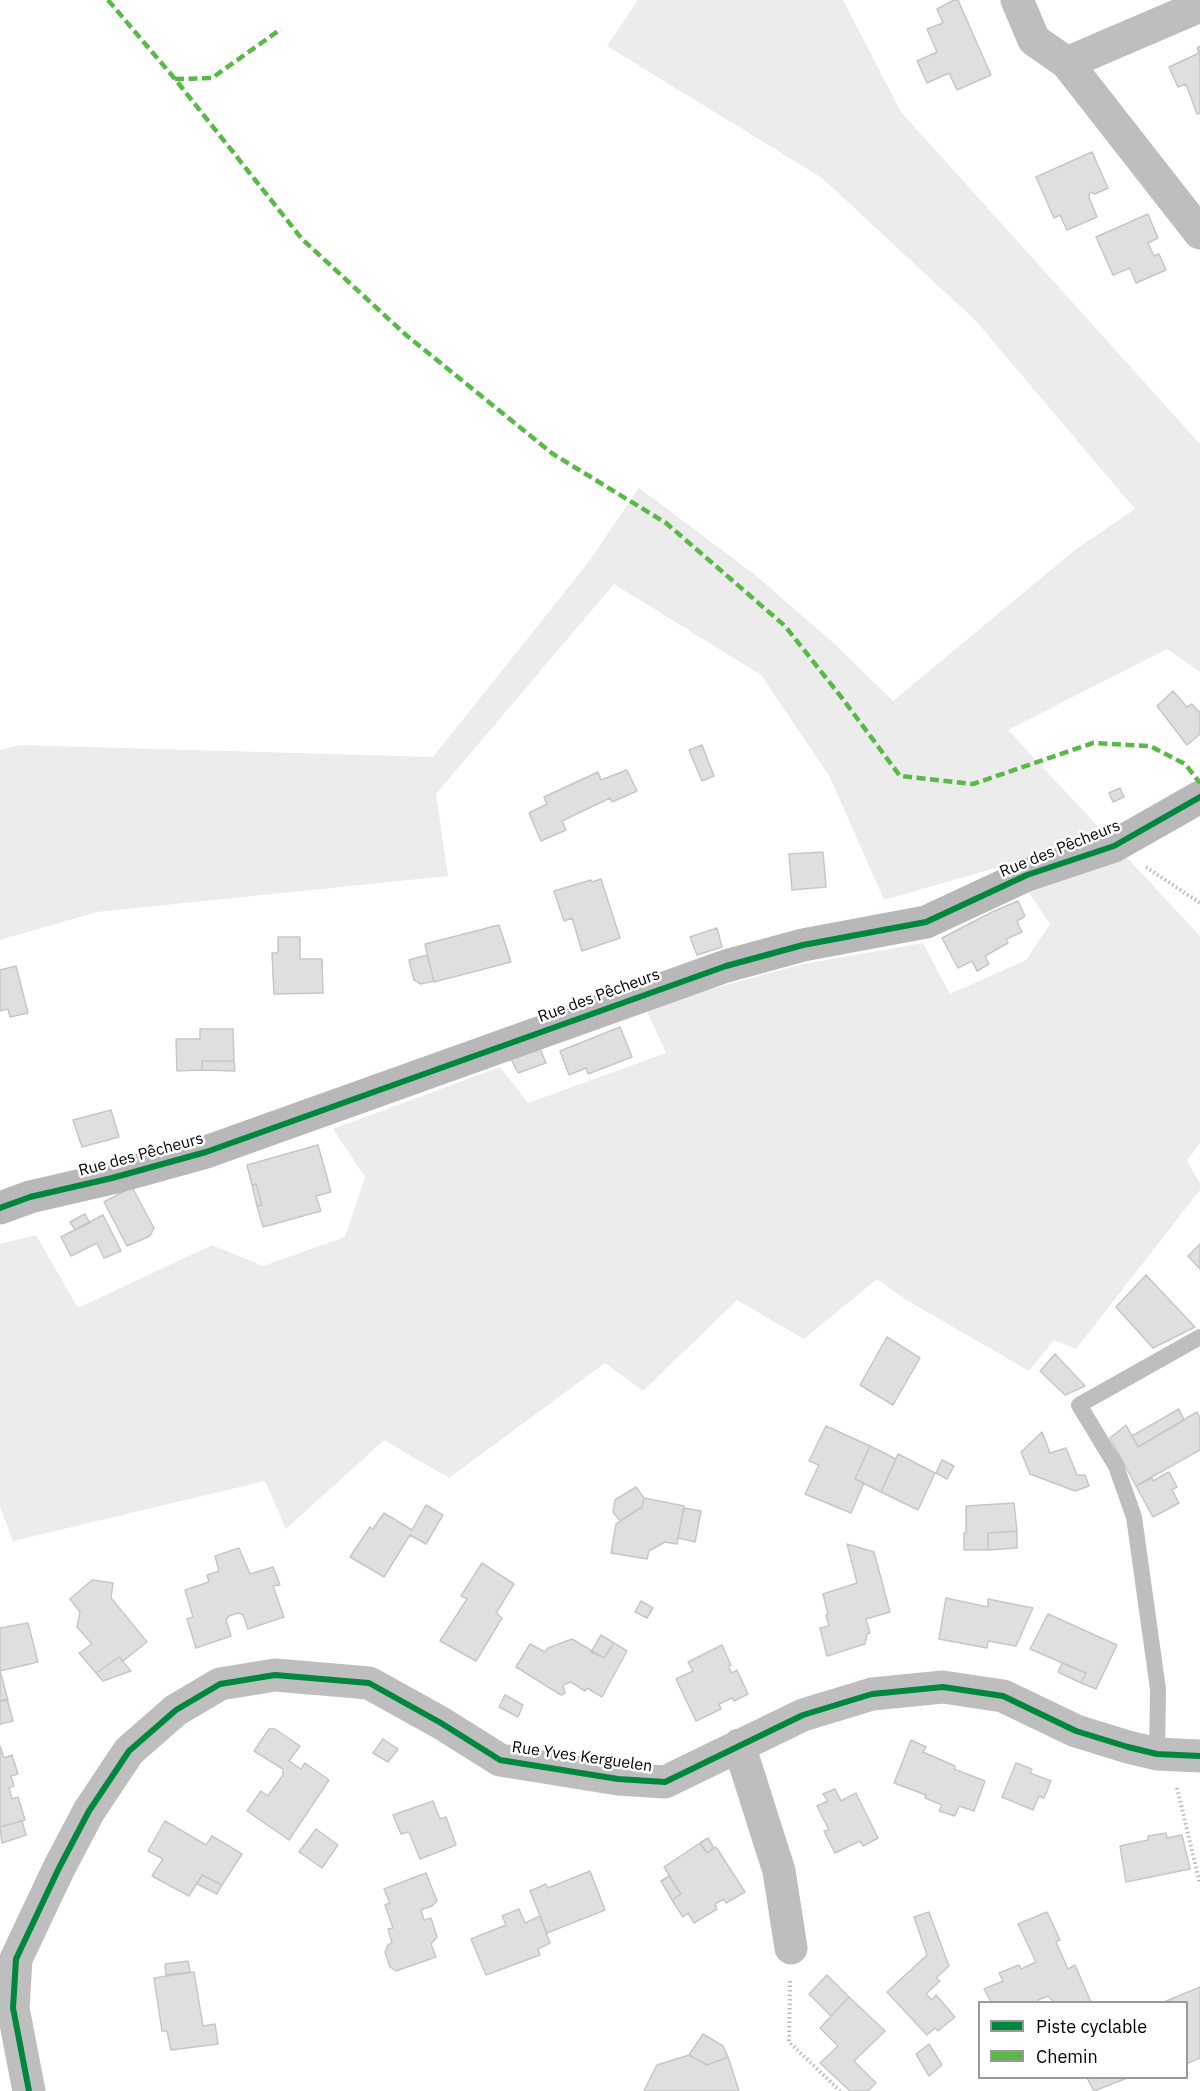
<!DOCTYPE html>
<html>
<head>
<meta charset="utf-8">
<style>
	body { margin:0 }
	#map { position:relative; width:1200px; height:2091px; overflow:hidden; background:#fff; font-family:"IBM Plex Sans",sans-serif }
	canvas { display:block }
	.legend { position:absolute; left:978px; top:2001px; width:210px; height:78px; box-sizing:border-box; background:#fff; border:2px solid #999; margin:0; padding:8px 10px; list-style:none; font-size:18px; color:#000 }
	.legend li { display:flex; align-items:center; gap:12px; height:30px }
	.legend b { width:30px; border:2px solid #999 }
</style>
</head>
<body>
<div id="map">
<canvas width="1200" height="2091"></canvas>
<ul class="legend">
<li><b style="height:8px;background:#00873e"></b>Piste cyclable</li>
<li><b style="height:8px;background:#58b947"></b>Chemin</li>
</ul>
</div>
<script>
const g = document.querySelector('canvas').getContext('2d');
g.lineJoin = 'round';
function paint(path, color) { g.fillStyle = color; g.fill(path, 'evenodd'); }
const shape = rows => new Path2D(rows.map(r => 'M' + r).join(''));
function strokePath(path, color, width, dash) { g.strokeStyle = color; g.lineWidth = width; g.lineCap = dash ? 'butt' : 'round'; g.setLineDash(dash || []); g.stroke(path); }
function write(font, color, halo, rows, align = 'center') {
  g.font = font + ' "IBM Plex Sans",sans-serif'; g.lineWidth = 5; g.setLineDash([]); g.textBaseline = 'middle'; g.strokeStyle = halo; g.fillStyle = color; for (const [text, x, y, turn = 0] of rows) {
    g.save(); g.translate(x, y); g.rotate((+turn || 0) * Math.PI / 180); g.textAlign = isNaN(turn) ? turn : align; if (halo) g.strokeText(text, 0, 0); g.fillText(text, 0, 0); g.restore();
  }
}
const green = shape([
	[638,0,843,0,901,112,1200,444,1200,672,1167,649,1008,730,1200,936,1200,1143,1187,1161,1200,1184,1200,1190,1076,1349,1054,1340,1029,1371,903,1298,877,1279,804,1339,737,1300,643,1391,605,1363,449,1478,384,1440,286,1529,265,1481,13,1541,0,1507,0,1244,36,1235,78,1308,212,1245,263,1266,345,1237,365,1177,333,1129,500,1067,528,1103,666,1053,645,1007,803,964,923,943,950,994,1026,960,1050,924,1009,864,884,900,830,777,761,675,614,584,436,794,448,876,97,912,0,940,0,750,20,745,433,757,587,564,639,488,755,575,837,646,893,701,1075,550,1135,509,976,321,822,178,607,46]
]);
const building = shape([
	[954,0,958,0,991,75,957,90,949,73,927,83,917,61,937,52,927,29,943,23,937,9,954,0],
	[1200,46,1200,113,1197,114,1186,84,1178,87,1169,67,1199,53,1197,48,1200,46],
	[1092,152,1108,188,1095,194,1090,192,1089,197,1097,217,1067,230,1060,215,1054,218,1036,177,1092,152],
	[1148,214,1158,238,1148,243,1154,256,1159,254,1166,270,1136,283,1130,268,1113,275,1096,237,1148,214],
	[1173,691,1187,707,1192,704,1199,712,1200,711,1200,734,1187,745,1157,706,1173,691],
	[702,745,714,776,702,781,689,750,702,745],
	[627,770,637,791,612,802,610,798,562,821,566,830,541,841,529,813,547,804,544,797,598,772,601,780,627,770],
	[1120,788,1124,797,1113,802,1109,793,1120,788],
	[823,852,826,887,792,890,789,854,823,852],
	[601,879,620,938,582,951,572,918,564,921,554,891,591,880,592,882,601,879],
	[1018,901,1025,916,1017,921,1022,932,1006,939,1008,943,985,956,989,964,977,971,972,961,958,968,942,938,992,912,1018,901],
	[499,925,511,962,434,982,425,944,499,925],
	[717,928,722,947,697,955,690,937,717,928],
	[278,937,300,937,300,959,322,959,323,993,274,994,272,953,278,953,278,937],
	[427,955,434,981,421,984,414,980,409,960,427,955],
	[16,966,28,1013,10,1017,8,1009,0,1011,0,970,16,966],
	[620,1027,632,1057,588,1074,586,1068,569,1075,560,1051,620,1027],
	[200,1029,233,1029,234,1061,202,1061,202,1070,177,1071,176,1039,200,1039,200,1029],
	[540,1049,546,1063,518,1073,511,1059,540,1049],
	[202,1061,234,1061,235,1071,202,1070,202,1061],
	[111,1110,119,1137,82,1147,73,1120,111,1110],
	[318,1145,331,1192,316,1196,321,1211,263,1227,257,1206,262,1205,256,1184,252,1185,247,1165,318,1145],
	[256,1184,262,1205,257,1206,252,1185,256,1184],
	[132,1187,154,1228,150,1236,127,1246,104,1202,132,1187],
	[85,1214,90,1223,75,1230,70,1222,85,1214],
	[103,1215,121,1251,104,1258,97,1243,71,1256,61,1237,103,1215],
	[1200,1244,1200,1269,1188,1256,1200,1244],
	[1146,1275,1195,1327,1153,1348,1116,1307,1146,1275],
	[887,1337,920,1358,893,1405,860,1385,887,1337],
	[1055,1354,1085,1386,1065,1395,1040,1371,1055,1354],
	[1179,1409,1184,1420,1138,1447,1132,1436,1179,1409],
	[1197,1412,1200,1418,1200,1450,1136,1486,1110,1438,1126,1425,1138,1447,1197,1412],
	[826,1426,870,1446,855,1479,864,1483,851,1513,805,1494,819,1465,809,1461,826,1426],
	[1042,1432,1050,1453,1066,1448,1077,1475,1085,1475,1089,1486,1075,1491,1030,1474,1021,1452,1042,1432],
	[870,1446,896,1459,881,1492,855,1479,870,1446],
	[898,1454,935,1473,918,1510,881,1492,898,1454],
	[942,1460,954,1466,947,1479,936,1473,942,1460],
	[1169,1472,1177,1487,1172,1490,1179,1503,1153,1517,1136,1486,1152,1478,1153,1481,1169,1472],
	[636,1487,644,1498,642,1507,620,1521,613,1512,615,1500,636,1487],
	[644,1498,684,1506,677,1544,665,1542,649,1551,647,1559,611,1553,616,1524,642,1507,644,1498],
	[1014,1503,1017,1531,988,1533,988,1550,964,1550,964,1533,966,1533,966,1506,1014,1503],
	[426,1505,443,1515,426,1544,410,1535,384,1577,350,1557,370,1527,373,1529,384,1513,412,1530,426,1505],
	[684,1508,701,1511,695,1542,678,1538,684,1508],
	[1017,1531,1017,1548,988,1550,988,1533,1017,1531],
	[847,1544,874,1552,890,1612,866,1619,870,1633,867,1634,865,1644,827,1656,820,1628,829,1626,826,1615,828,1614,823,1594,857,1583,847,1544],
	[239,1548,250,1574,273,1567,280,1585,273,1586,284,1617,248,1629,243,1615,237,1613,229,1616,226,1620,231,1636,196,1648,187,1619,193,1617,185,1590,209,1582,207,1575,219,1571,215,1556,239,1548],
	[482,1563,514,1584,496,1613,502,1618,476,1661,440,1641,467,1599,461,1596,482,1563],
	[92,1580,113,1583,111,1598,147,1642,123,1661,119,1657,96,1673,79,1653,92,1644,77,1627,80,1612,70,1599,92,1580],
	[946,1598,988,1607,988,1599,1033,1608,1016,1646,988,1641,987,1648,939,1639,946,1598],
	[641,1601,653,1608,647,1618,635,1612,641,1601],
	[1048,1614,1117,1645,1096,1689,1081,1683,1086,1673,1030,1649,1048,1614],
	[28,1623,38,1662,0,1671,8,1700,0,1702,0,1628,28,1623],
	[601,1635,614,1643,604,1658,591,1652,601,1635],
	[572,1639,604,1658,614,1643,627,1651,602,1697,587,1688,585,1691,571,1682,563,1685,565,1693,561,1695,516,1667,530,1644,545,1652,548,1648,572,1639],
	[722,1645,731,1665,728,1666,732,1673,737,1670,748,1694,734,1701,732,1698,719,1704,721,1709,696,1721,676,1679,693,1671,688,1662,722,1645],
	[119,1657,131,1671,103,1681,96,1673,119,1657],
	[1062,1663,1086,1673,1081,1683,1058,1672,1062,1663],
	[505,1695,523,1705,518,1717,499,1707,505,1695],
	[7,1699,13,1721,0,1724,0,1701,7,1699],
	[269,1729,275,1729,300,1746,289,1761,301,1769,305,1763,329,1780,289,1840,247,1811,261,1791,268,1796,283,1775,283,1769,254,1751,269,1729],
	[383,1739,398,1749,388,1762,373,1753,383,1739],
	[911,1740,926,1747,923,1752,955,1766,954,1769,985,1781,974,1811,959,1806,955,1816,939,1811,942,1805,925,1798,926,1795,894,1783,911,1740],
	[0,1746,4,1758,12,1755,18,1774,11,1776,14,1786,9,1788,12,1799,18,1797,25,1820,0,1827,0,1746],
	[1016,1763,1032,1769,1030,1773,1051,1781,1044,1798,1039,1796,1033,1810,1002,1797,1016,1763],
	[835,1789,841,1801,856,1793,878,1838,863,1846,860,1841,835,1853,824,1831,829,1830,817,1806,828,1801,823,1794,835,1789],
	[433,1801,440,1819,446,1817,456,1845,420,1859,409,1832,401,1834,393,1815,433,1801],
	[22,1821,26,1835,2,1843,0,1827,22,1821],
	[165,1821,206,1845,212,1836,242,1854,222,1885,202,1875,189,1896,152,1876,163,1859,148,1851,165,1821],
	[316,1829,338,1845,322,1868,299,1852,316,1829],
	[1166,1833,1167,1838,1182,1835,1190,1869,1126,1882,1120,1846,1148,1840,1148,1836,1166,1833],
	[708,1838,714,1848,707,1853,700,1843,708,1838],
	[700,1843,707,1853,716,1847,745,1892,726,1903,724,1899,715,1904,717,1909,694,1923,688,1913,683,1917,672,1900,681,1894,664,1867,700,1843],
	[590,1871,605,1910,547,1933,530,1891,546,1884,548,1888,590,1871],
	[426,1873,437,1901,432,1906,421,1910,424,1920,431,1918,437,1937,431,1944,436,1957,396,1971,390,1967,385,1952,388,1945,392,1943,388,1929,393,1928,385,1905,390,1903,384,1889,426,1873],
	[202,1875,222,1885,217,1894,197,1884,202,1875],
	[669,1876,681,1894,672,1900,661,1881,669,1876],
	[519,1909,525,1923,540,1916,550,1943,538,1949,540,1955,486,1975,471,1939,506,1925,502,1916,519,1909],
	[929,1912,949,1966,936,1978,940,1981,926,1994,932,2000,936,1995,955,2017,938,2031,935,2028,927,2035,887,1992,927,1955,914,1917,929,1912],
	[1047,1912,1060,1940,1056,1942,1068,1969,1075,1965,1091,2002,1054,2002,1048,1996,1038,2000,1037,2002,991,2002,984,1989,1003,1981,999,1973,1019,1965,1021,1969,1036,1962,1018,1924,1047,1912],
	[188,1961,190,1972,166,1975,165,1964,188,1961],
	[194,1972,203,2026,215,2024,218,2044,171,2050,167,2031,162,2031,154,1978,194,1972],
	[827,1975,849,1997,831,2016,809,1994,827,1975],
	[1200,1987,1200,2058,1186,2064,1186,2002,1164,2002,1200,1987],
	[849,1997,885,2031,854,2061,876,2083,868,2091,850,2091,820,2063,838,2046,820,2028,849,1997],
	[703,2034,723,2046,728,2057,707,2065,689,2055,703,2034],
	[929,2044,942,2065,929,2076,916,2054,929,2044],
	[689,2055,707,2065,728,2057,739,2091,644,2091,657,2065,689,2055],
	[1087,2078,1124,2078,1125,2079,1094,2091,1087,2078]
]);
const path = shape([
	[1146,867,1200,903],
	[1177,1788,1200,1884],
	[790,1981,789,2042,840,2091]
]);
const lane = shape([
	[1157,1754,1158,1689,1134,1517,1116,1466,1079,1405,1200,1337]
]);
const street = shape([
	[1017,0,1034,40,1067,63,1200,233],
	[1067,63,1200,6],
	[739,1745,779,1871,791,1948],
	[29,2091,13,2008,16,1959,59,1868,89,1811,129,1751,176,1710,220,1684,275,1675,369,1683,441,1723,500,1760,618,1779,665,1782,803,1715,872,1694,943,1687,1003,1696,1076,1731,1128,1747,1157,1754,1200,1756]
]);
const secondary = shape([
	[0,1208,30,1197,112,1178,206,1152,726,966,803,945,926,922,1027,875,1114,846,1200,797]
]);
const quiet = shape([
	[108,0,175,79,302,239,406,335,553,454,666,523,785,626,842,698,900,776,973,784,1093,743,1150,746,1185,764,1200,783],
	[175,79,212,78,281,29]
]);
const cycleway = shape([
	[0,1208,30,1197,112,1178,206,1152,726,966,803,945,926,922,1027,875,1114,846,1200,797],
	[29,2091,13,2008,16,1959,59,1868,89,1811,129,1751,176,1710,220,1684,275,1675,369,1683,441,1723,500,1760,618,1779,665,1782,803,1715,872,1694,943,1687,1003,1696,1076,1731,1128,1747,1157,1754,1200,1756]
]);
const streetNames = [
	["Rue des Pêcheurs",1060,849,-22],
	["Rue des Pêcheurs",599,996,-20],
	["Rue des Pêcheurs",141,1155,-15],
	["Rue Yves Kerguelen",582,1757,8]
];
paint(green, '#ececec');
paint(building, '#dfdfdf');
strokePath(building, '#c7c7c7', 1.5);
strokePath(path, '#b9b9b9', 4, [1.5, 3]);
strokePath(lane, '#bebebe', 16);
strokePath(street, '#bebebe', 33);
strokePath(secondary, '#b8b8b8', 33);
strokePath(quiet, '#58b947', 4.5, [9, 4.5]);
strokePath(cycleway, '#00873e', 6);
write('16px', '#000', '#fff', streetNames);
</script>
</body>
</html>
